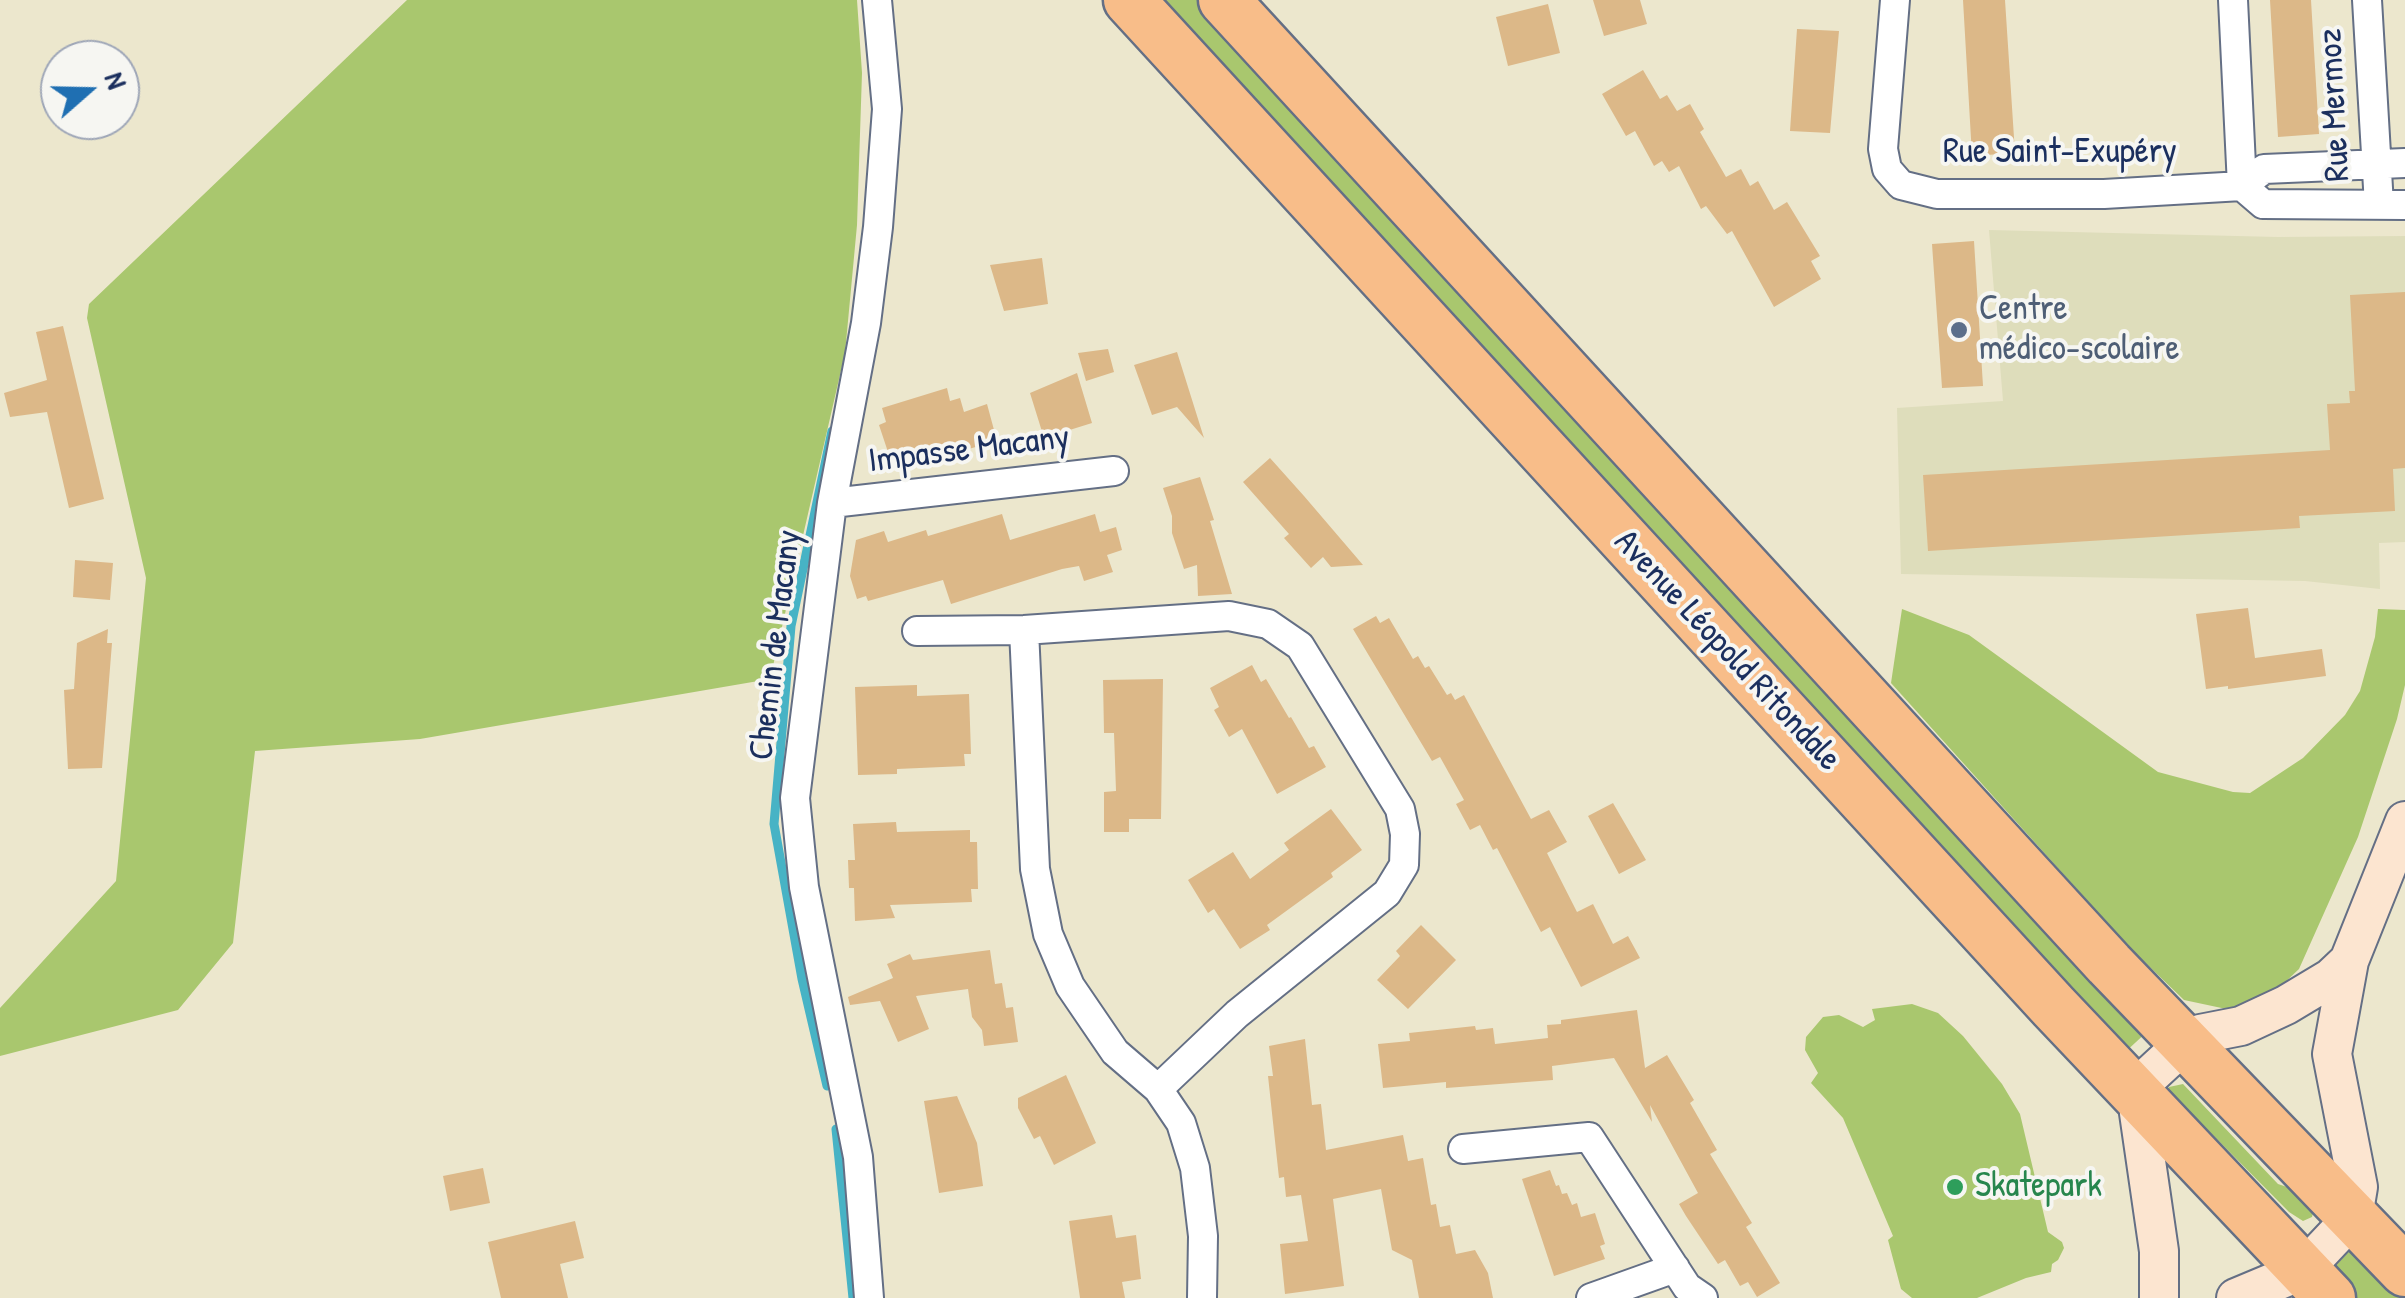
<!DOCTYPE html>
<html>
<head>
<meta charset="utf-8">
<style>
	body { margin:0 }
	#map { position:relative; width:2405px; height:1298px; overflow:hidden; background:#ece7cd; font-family:"Patrick Hand",sans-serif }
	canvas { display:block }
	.north { position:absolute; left:40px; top:40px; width:100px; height:100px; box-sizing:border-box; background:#f6f6f2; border:2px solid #9ea6b7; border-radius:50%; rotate:70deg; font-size:28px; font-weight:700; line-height:40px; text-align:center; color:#1b2f5e }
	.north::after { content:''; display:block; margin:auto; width:35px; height:45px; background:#1f6fb2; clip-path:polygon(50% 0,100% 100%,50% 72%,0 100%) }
</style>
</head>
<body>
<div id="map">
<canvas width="2405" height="1298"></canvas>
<div class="north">N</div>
</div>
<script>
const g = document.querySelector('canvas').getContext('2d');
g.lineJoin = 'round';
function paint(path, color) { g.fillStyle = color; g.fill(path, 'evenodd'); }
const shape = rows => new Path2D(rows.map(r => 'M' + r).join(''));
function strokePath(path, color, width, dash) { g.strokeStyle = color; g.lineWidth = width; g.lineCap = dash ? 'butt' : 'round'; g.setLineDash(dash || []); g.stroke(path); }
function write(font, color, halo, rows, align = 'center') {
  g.font = font + ' "Patrick Hand",sans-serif'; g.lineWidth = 8; g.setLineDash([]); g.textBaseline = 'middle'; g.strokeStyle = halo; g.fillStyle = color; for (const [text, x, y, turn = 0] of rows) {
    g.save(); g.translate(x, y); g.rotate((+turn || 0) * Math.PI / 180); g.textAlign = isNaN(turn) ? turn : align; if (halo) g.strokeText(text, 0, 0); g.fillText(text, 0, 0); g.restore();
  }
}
const built = shape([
	[1989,230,2278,237,2405,236,2405,542,2379,543,2380,589,2305,581,1901,574,1897,408,2003,401]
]);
const green = shape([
	[407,0,857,0,862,73,857,225,845,353,770,679,420,739,255,751,233,943,178,1010,0,1056,0,1008,116,881,146,578,87,318,89,304],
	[1152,0,1204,0,2150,1029,2121,1056],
	[1902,609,1969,635,2158,772,2233,792,2250,793,2303,758,2345,715,2360,691,2375,637,2378,609,2405,610,2405,685,2397,719,2358,837,2299,969,2280,987,2231,1010,2184,1000,2130,948,1891,683],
	[1912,1004,1938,1013,1963,1036,2002,1084,2020,1114,2048,1232,2062,1242,2064,1248,2058,1260,2052,1264,2051,1272,2026,1278,1977,1298,1912,1298,1901,1289,1888,1240,1893,1236,1843,1118,1811,1083,1818,1073,1805,1050,1806,1037,1823,1017,1839,1015,1863,1027,1875,1020,1872,1009],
	[2183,1084,2278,1184,2308,1194,2315,1206,2312,1217,2303,1221,2289,1212,2191,1113,2165,1097,2169,1087],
	[2356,1244,2405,1295,2405,1298,2349,1298,2327,1275]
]);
const stream = shape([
	[827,1086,802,979,774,824,791,626,832,431],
	[836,1129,853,1298]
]);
const building = shape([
	[1593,0,1640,0,1647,24,1604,36],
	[1963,0,2005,0,2015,153,1972,156],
	[2270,0,2311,0,2319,134,2278,137],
	[1548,4,1560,53,1508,66,1496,17],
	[1797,29,1839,31,1830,133,1790,131],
	[1643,70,1660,99,1667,95,1677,111,1690,104,1704,129,1700,132,1726,177,1741,169,1750,186,1758,181,1774,210,1787,202,1820,256,1811,261,1821,279,1774,307,1732,231,1727,234,1706,206,1701,209,1679,166,1669,172,1662,161,1654,166,1635,131,1626,136,1602,94],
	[1974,241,1983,386,1942,388,1932,244],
	[1042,258,1048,304,1004,311,990,265],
	[2405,292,2405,468,2393,469,2395,511,2299,516,2300,528,1928,551,1923,475,2330,450,2327,404,2350,403,2349,391,2355,391,2350,295],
	[63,326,104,499,69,508,47,412,10,417,4,393,47,380,36,332],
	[1108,349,1114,372,1086,381,1078,353],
	[1177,352,1204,438,1177,407,1152,415,1134,365],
	[1077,373,1092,423,1044,438,1030,393],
	[947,388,950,401,960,398,964,412,987,404,997,441,894,470,879,425,886,422,882,408],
	[1270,458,1304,496,1363,565,1331,567,1323,557,1311,568,1284,538,1289,534,1243,482],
	[1200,477,1214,520,1210,521,1232,594,1198,596,1197,565,1184,569,1172,533,1172,516,1163,488],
	[1002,514,1010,540,1095,514,1100,532,1116,527,1122,550,1107,555,1113,572,1084,581,1079,566,1062,569,951,604,943,580,868,601,866,596,857,599,850,576,856,540,884,531,888,542,926,530,928,536],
	[75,560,113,563,110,600,73,597],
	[2248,608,2255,658,2322,649,2326,676,2228,689,2228,686,2206,689,2196,614],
	[1376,616,1380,623,1389,618,1413,659,1418,656,1425,668,1429,666,1447,695,1451,693,1455,700,1464,695,1531,819,1549,810,1567,842,1547,853,1577,912,1593,904,1613,944,1628,936,1640,958,1581,987,1550,927,1541,932,1497,848,1493,850,1480,825,1470,830,1456,804,1464,800,1440,757,1432,761,1353,629],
	[108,629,107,643,112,643,102,768,68,769,64,690,74,689,77,643],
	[1252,665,1261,682,1266,679,1289,718,1291,717,1309,748,1314,746,1326,767,1277,794,1242,729,1229,737,1214,710,1219,707,1210,688],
	[1163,679,1161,819,1129,819,1129,832,1104,832,1104,792,1116,791,1114,733,1104,733,1103,680],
	[917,685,917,696,969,694,971,754,964,754,965,766,897,769,897,774,858,775,855,687],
	[1613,803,1646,860,1619,874,1588,816],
	[1331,809,1362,850,1331,873,1333,877,1267,925,1270,930,1240,949,1214,909,1208,913,1188,880,1233,852,1250,879,1289,850,1284,843],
	[896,822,897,832,970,830,970,842,977,842,978,889,971,889,972,902,890,905,895,918,855,921,854,888,849,888,848,860,855,860,853,824],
	[1421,925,1456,960,1408,1009,1377,980,1400,956,1396,951],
	[990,950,995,984,1002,983,1006,1008,1013,1007,1018,1042,984,1046,982,1030,972,1017,968,989,916,996,929,1029,898,1042,880,1001,850,1005,848,997,893,978,887,964,910,954,913,960],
	[1637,1010,1645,1068,1667,1055,1694,1100,1690,1103,1717,1150,1710,1154,1752,1223,1746,1227,1780,1283,1757,1297,1748,1282,1740,1286,1725,1260,1718,1264,1686,1216,1679,1204,1698,1193,1650,1105,1652,1122,1614,1058,1552,1066,1553,1080,1446,1088,1446,1082,1383,1088,1378,1044,1410,1041,1409,1033,1475,1026,1476,1030,1493,1028,1495,1044,1548,1038,1547,1025,1561,1024,1561,1020],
	[1305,1039,1312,1105,1321,1104,1326,1150,1403,1135,1408,1161,1423,1158,1431,1205,1436,1204,1440,1227,1450,1225,1456,1254,1475,1250,1488,1273,1493,1298,1419,1298,1412,1260,1392,1250,1381,1189,1333,1199,1344,1286,1285,1294,1280,1244,1308,1241,1301,1195,1286,1197,1284,1177,1279,1178,1268,1076,1273,1076,1269,1046],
	[1066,1075,1096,1143,1054,1165,1040,1136,1034,1139,1018,1108,1018,1098],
	[957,1096,977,1143,983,1186,939,1193,924,1101],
	[483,1168,490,1203,450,1211,443,1176],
	[1550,1170,1556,1186,1559,1185,1562,1194,1567,1193,1572,1205,1577,1203,1581,1217,1595,1213,1605,1244,1600,1246,1605,1259,1554,1276,1522,1179],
	[1112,1215,1116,1238,1136,1235,1141,1279,1122,1282,1125,1298,1080,1298,1069,1221],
	[575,1221,584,1258,560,1264,568,1298,501,1298,488,1242]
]);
const street = shape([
	[1895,0,1883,149,1887,169,1901,185,1937,194,2104,194,2242,186,2264,169,2405,163],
	[2233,0,2242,186],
	[2367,0,2379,205],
	[2242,186,2263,204,2405,205],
	[832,503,1114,471],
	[1024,630,1035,869,1048,934,1070,986,1115,1052,1158,1089,1181,1123,1195,1168,1203,1236,1202,1298],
	[917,631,1024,630,1229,616,1268,624,1300,646,1400,809,1405,834,1404,865,1387,893,1237,1014,1158,1089],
	[1463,1149,1589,1137,1687,1287,1703,1298],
	[869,1298,858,1157,804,887,795,798,832,503,866,323,878,227,887,109,877,0],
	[1591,1298,1675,1268]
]);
const secondary = shape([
	[2159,1298,2159,1251,2139,1113,2138,1096,2145,1080,2185,1043,2200,1034,2241,1026,2286,1005,2331,978,2349,961],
	[2236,1298,2303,1270,2353,1217,2358,1187,2332,1054,2349,961,2405,821]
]);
const highway = shape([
	[1129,0,2054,1007,2330,1298],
	[1224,0,2109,964,2405,1271]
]);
const markers = [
	[1959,330,10,"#5c6f8a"],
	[1955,1187,10,"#2e9e5b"]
];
const streetNames = [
	["Rue Mermoz",2335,105,-93],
	["Rue Saint-Exupéry",2060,153],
	["Impasse Macany",969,450,-7],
	["Chemin de Macany",776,645,-83],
	["Avenue Léopold Ritondale",1727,651,47]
];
const serviceNames = [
	["Centre",1979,310],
	["médico-scolaire",1979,350]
];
const leisureNames = [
	["Skatepark",1975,1187]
];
paint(built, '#deddbb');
paint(green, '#a9c76e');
strokePath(stream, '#47b3c5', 9);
paint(building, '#dcb888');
strokePath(street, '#646f85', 32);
strokePath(secondary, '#646f85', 42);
strokePath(highway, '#646f85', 55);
strokePath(street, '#fff', 28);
strokePath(secondary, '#fce5d0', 38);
strokePath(highway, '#f8bd89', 50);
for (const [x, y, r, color] of markers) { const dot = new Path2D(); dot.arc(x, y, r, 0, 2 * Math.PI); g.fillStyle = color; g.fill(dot); strokePath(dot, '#f6f6f2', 4); }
write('35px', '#1b2f5e', '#f6f6f2', streetNames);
write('35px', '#4e5e75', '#f6f6f2', serviceNames, 'left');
write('35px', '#27864d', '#f6f6f2', leisureNames, 'left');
</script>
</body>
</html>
